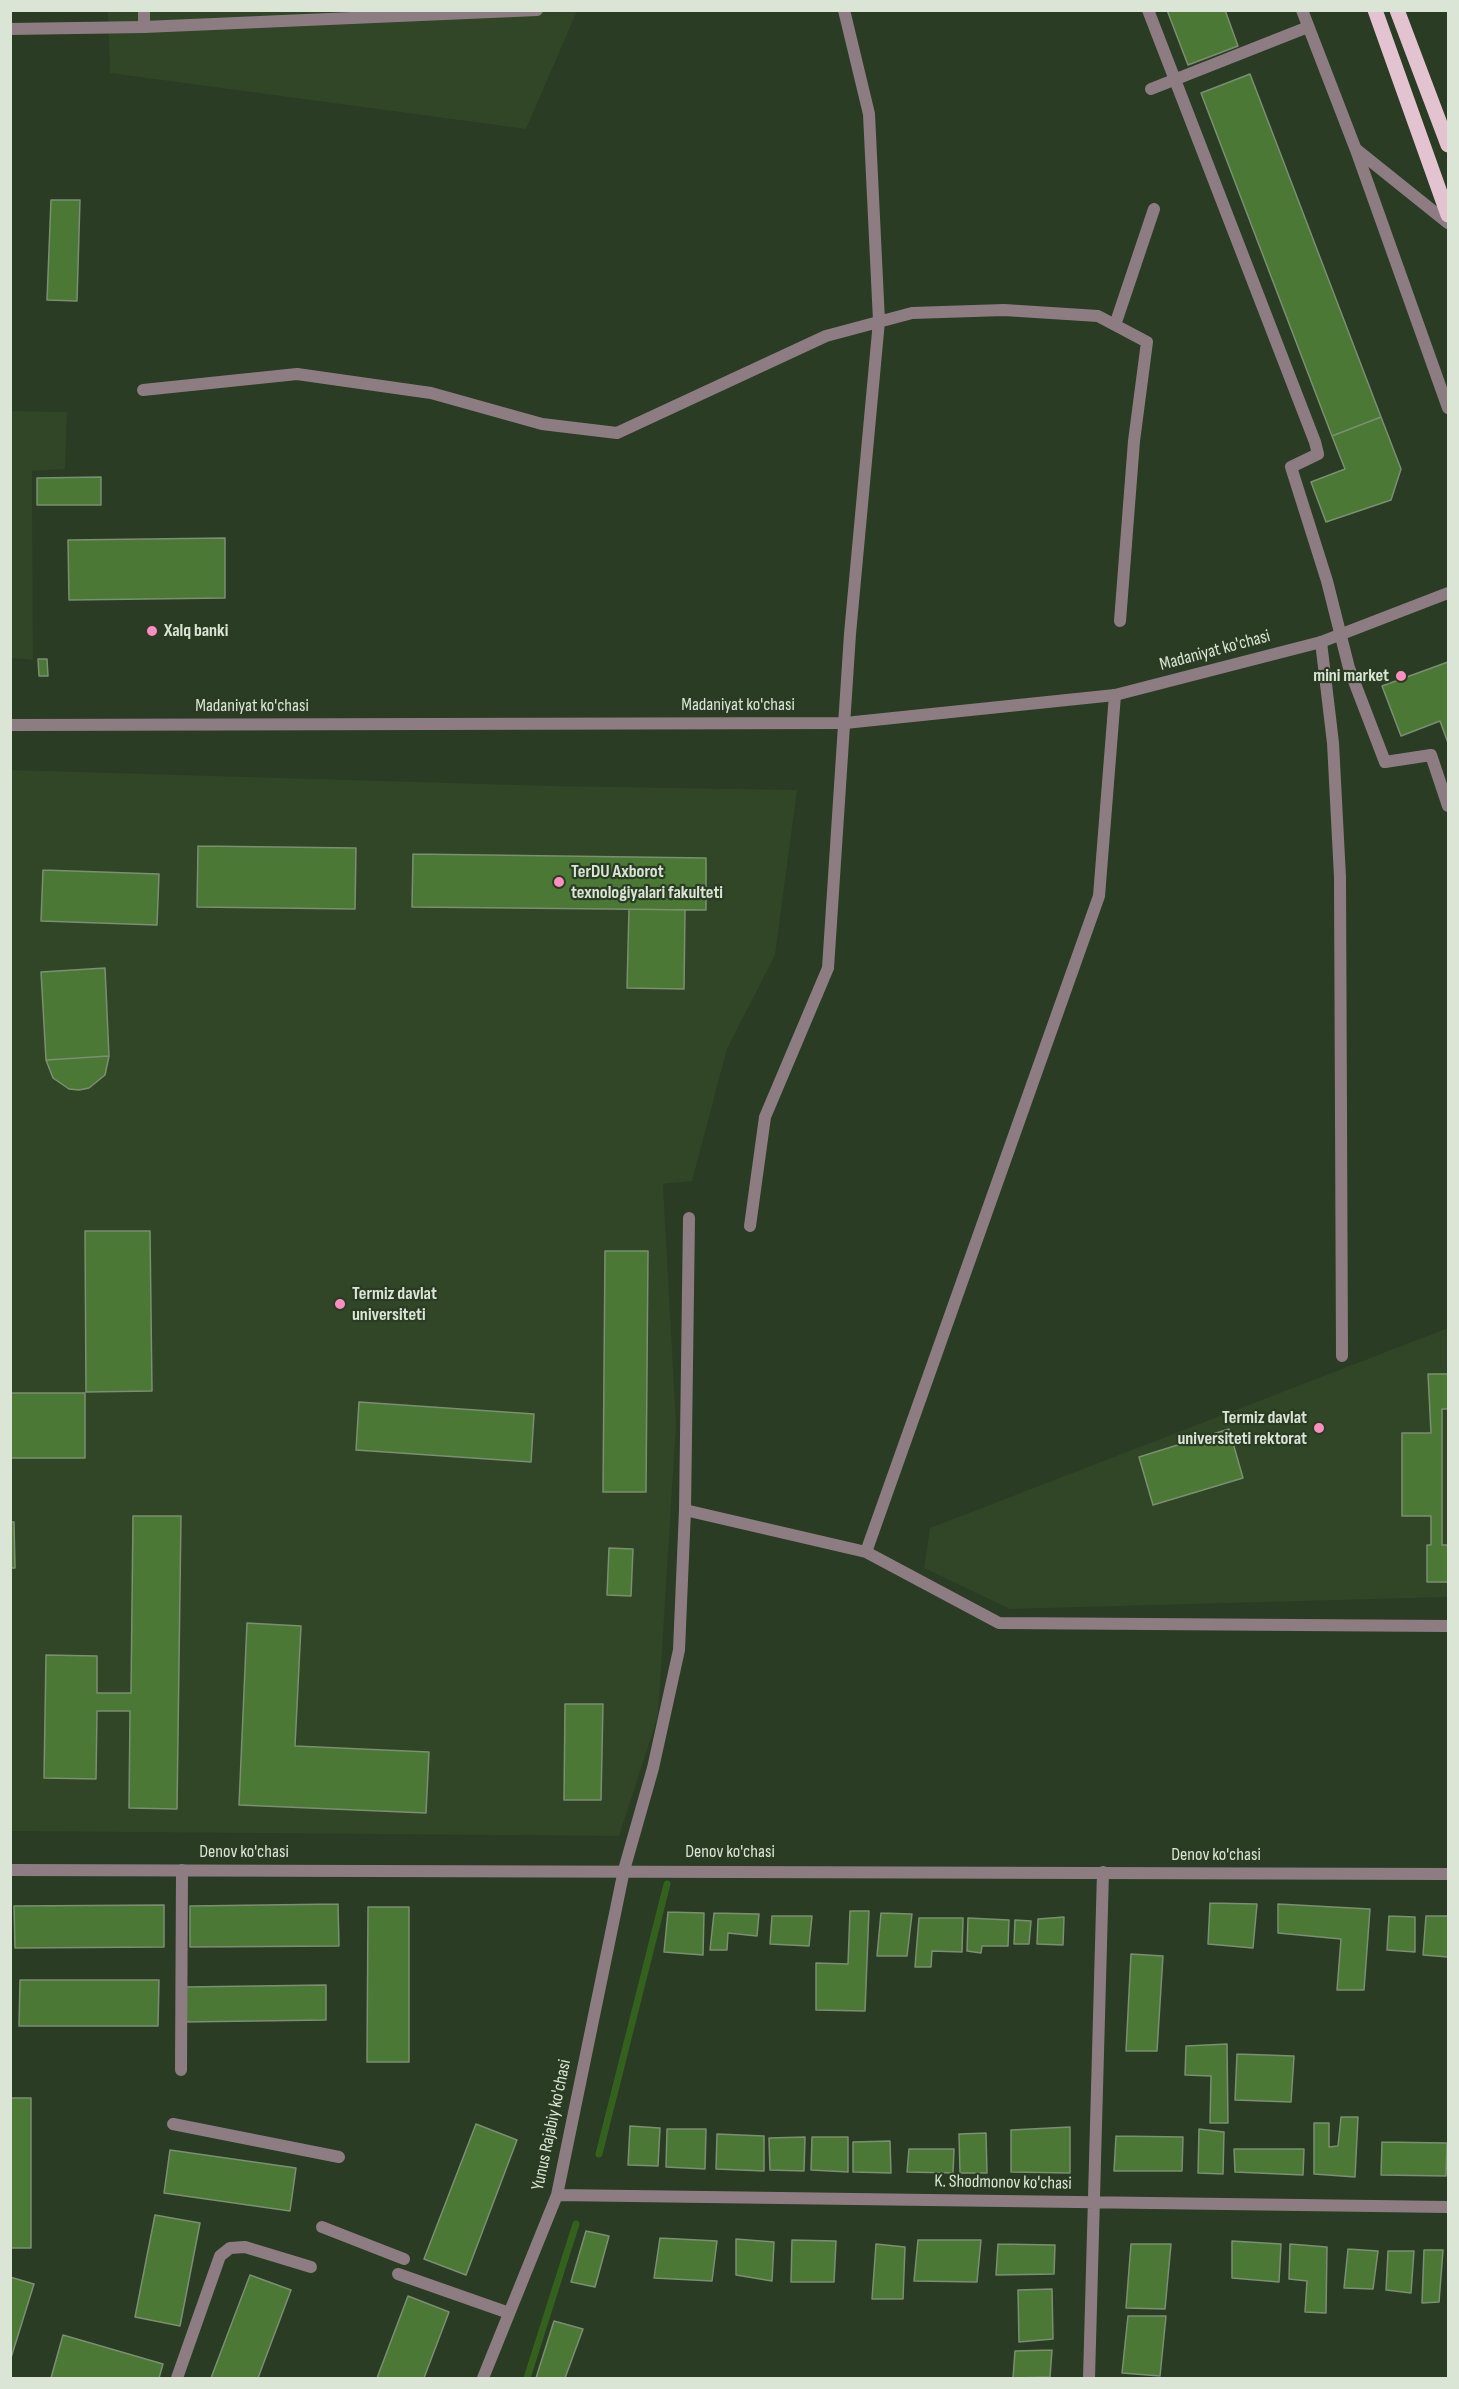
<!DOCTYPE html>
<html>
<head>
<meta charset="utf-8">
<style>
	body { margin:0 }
	#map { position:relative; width:1459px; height:2389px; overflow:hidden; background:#2a3c23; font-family:"Sofia Sans Condensed",sans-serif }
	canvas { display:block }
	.frame { position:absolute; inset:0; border:12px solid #dae5d5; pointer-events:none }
</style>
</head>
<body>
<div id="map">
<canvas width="1459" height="2389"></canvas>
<div class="frame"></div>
</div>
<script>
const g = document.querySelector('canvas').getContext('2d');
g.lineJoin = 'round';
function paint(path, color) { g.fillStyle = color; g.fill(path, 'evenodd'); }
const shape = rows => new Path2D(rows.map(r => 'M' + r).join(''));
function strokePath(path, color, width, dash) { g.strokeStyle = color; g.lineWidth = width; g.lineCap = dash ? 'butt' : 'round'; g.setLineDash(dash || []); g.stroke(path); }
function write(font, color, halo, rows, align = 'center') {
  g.font = font + ' "Sofia Sans Condensed",sans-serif'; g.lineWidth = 4.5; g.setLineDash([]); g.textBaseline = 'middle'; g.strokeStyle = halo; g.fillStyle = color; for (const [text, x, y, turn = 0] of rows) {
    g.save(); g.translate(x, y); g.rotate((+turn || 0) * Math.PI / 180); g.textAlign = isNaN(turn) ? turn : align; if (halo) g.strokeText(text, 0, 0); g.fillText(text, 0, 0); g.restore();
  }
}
const built = shape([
	[108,11,577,11,526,129,110,73],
	[10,411,67,412,65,469,32,471,33,660,11,658],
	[11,770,553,786,797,790,775,955,727,1049,692,1181,663,1184,676,1424,658,1716,619,1836,11,1831],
	[1448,1328,1448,1597,1010,1609,924,1568,930,1528]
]);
const stream = shape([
	[599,2154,667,1884],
	[527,2378,576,2224]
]);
const building = shape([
	[1167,10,1225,10,1238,46,1188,65,1167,10],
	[1250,74,1381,417,1332,436,1201,93,1250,74],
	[51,200,80,200,77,301,47,300,51,200],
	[1381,417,1401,469,1391,500,1326,522,1311,482,1345,469,1332,436,1381,417],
	[101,477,101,505,37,505,37,478,101,477],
	[225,538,225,598,69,600,68,540,225,538],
	[38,659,47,659,48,676,39,676,38,659],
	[1448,662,1448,743,1440,721,1401,736,1382,686,1448,662],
	[198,846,356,848,355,909,197,907,198,846],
	[413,854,706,858,706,910,412,907,413,854],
	[43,870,159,874,157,925,41,921,43,870],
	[629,909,685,910,684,989,627,988,629,909],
	[105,968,109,1056,46,1060,41,972,105,968],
	[109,1056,105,1075,89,1088,79,1090,69,1089,53,1078,46,1060,109,1056],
	[85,1231,150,1231,152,1391,86,1392,85,1231],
	[605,1251,648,1251,646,1492,603,1492,605,1251],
	[1428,1374,1448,1374,1448,1409,1442,1409,1442,1545,1448,1545,1448,1582,1427,1582,1427,1545,1431,1545,1431,1516,1402,1516,1402,1433,1431,1433,1428,1374],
	[10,1393,85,1393,85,1458,10,1458,10,1393],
	[359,1402,534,1414,531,1462,356,1450,359,1402],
	[1229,1429,1243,1478,1153,1505,1139,1457,1229,1429],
	[133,1516,181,1516,177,1809,129,1808,130,1711,97,1711,96,1779,44,1778,46,1655,97,1656,97,1693,131,1693,133,1516],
	[10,1522,14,1522,15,1568,10,1568,10,1522],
	[609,1548,633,1549,631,1596,607,1595,609,1548],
	[247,1623,301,1626,295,1746,429,1752,426,1813,239,1805,247,1623],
	[565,1704,603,1704,601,1800,564,1800,565,1704],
	[1210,1903,1257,1904,1253,1948,1208,1944,1210,1903],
	[338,1904,339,1946,190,1947,190,1906,338,1904],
	[1278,1904,1370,1909,1364,1990,1337,1990,1341,1939,1278,1933,1278,1904],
	[164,1905,164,1947,15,1948,14,1906,164,1905],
	[368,1907,409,1907,409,2062,367,2062,368,1907],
	[850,1911,869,1911,865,2011,816,2010,816,1963,848,1964,850,1911],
	[668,1912,704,1913,703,1955,664,1952,668,1912],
	[714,1913,759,1914,757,1936,728,1933,727,1950,710,1950,714,1913],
	[881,1913,912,1914,907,1956,877,1956,881,1913],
	[772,1916,812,1916,809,1946,770,1944,772,1916],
	[1389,1916,1415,1917,1415,1952,1387,1950,1389,1916],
	[1426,1916,1448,1916,1448,1957,1423,1955,1426,1916],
	[1064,1917,1063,1945,1037,1944,1038,1919,1064,1917],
	[919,1918,963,1918,962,1952,932,1951,931,1967,915,1967,919,1918],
	[968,1918,1009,1920,1008,1946,982,1946,981,1953,967,1951,968,1918],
	[1015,1920,1031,1921,1029,1944,1014,1944,1015,1920],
	[1131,1954,1163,1956,1157,2051,1126,2051,1131,1954],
	[20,1980,159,1980,158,2026,19,2026,20,1980],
	[326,1985,326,2020,184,2022,184,1987,326,1985],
	[1227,2044,1228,2123,1210,2123,1211,2076,1185,2075,1186,2046,1227,2044],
	[1237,2054,1294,2056,1291,2102,1235,2100,1237,2054],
	[10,2098,31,2098,31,2248,10,2248,10,2098],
	[1341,2117,1358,2117,1355,2177,1314,2174,1314,2123,1329,2123,1329,2147,1338,2146,1341,2117],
	[476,2124,517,2140,466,2275,424,2259,476,2124],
	[630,2126,660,2128,658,2166,628,2165,630,2126],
	[1070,2127,1070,2173,1011,2172,1011,2130,1070,2127],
	[667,2129,706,2129,705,2169,666,2167,667,2129],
	[1199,2129,1224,2132,1223,2174,1198,2173,1199,2129],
	[986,2133,987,2173,960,2173,959,2134,986,2133],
	[717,2134,764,2136,764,2171,716,2169,717,2134],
	[1116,2136,1183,2137,1182,2171,1114,2171,1116,2136],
	[805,2137,804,2171,770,2170,769,2138,805,2137],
	[812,2137,848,2137,848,2172,811,2170,812,2137],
	[890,2141,891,2173,853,2172,853,2142,890,2141],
	[1382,2142,1447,2143,1446,2176,1381,2175,1382,2142],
	[909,2149,954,2149,953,2173,907,2172,909,2149],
	[1234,2149,1304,2149,1303,2175,1235,2172,1234,2149],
	[170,2150,296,2168,290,2211,164,2193,170,2150],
	[155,2215,200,2223,180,2326,135,2317,155,2215],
	[586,2231,609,2236,595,2287,571,2282,586,2231],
	[660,2238,717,2241,712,2281,654,2278,660,2238],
	[736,2239,774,2242,772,2281,736,2275,736,2239],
	[792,2240,836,2241,834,2282,791,2282,792,2240],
	[918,2240,981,2240,977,2282,914,2281,918,2240],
	[1232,2241,1281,2244,1279,2282,1232,2278,1232,2241],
	[876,2244,905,2247,903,2299,872,2299,876,2244],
	[998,2244,1055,2245,1054,2274,996,2275,998,2244],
	[1131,2244,1171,2244,1165,2309,1126,2308,1131,2244],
	[1290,2244,1327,2247,1326,2313,1305,2312,1307,2281,1289,2279,1290,2244],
	[1348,2249,1378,2251,1373,2289,1344,2288,1348,2249],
	[1424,2250,1443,2250,1439,2302,1422,2303,1424,2250],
	[1388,2251,1414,2251,1411,2293,1386,2290,1388,2251],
	[250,2275,291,2290,258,2378,211,2378,250,2275],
	[10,2277,34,2284,10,2361,10,2277],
	[1052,2289,1053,2339,1019,2342,1018,2290,1052,2289],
	[408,2296,449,2312,424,2378,377,2378,408,2296],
	[1128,2316,1166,2316,1160,2376,1122,2373,1128,2316],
	[554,2321,583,2329,565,2378,536,2378,554,2321],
	[63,2335,163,2364,159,2378,51,2378,63,2335],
	[1052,2350,1050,2377,1013,2378,1015,2351,1052,2350]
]);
const service = shape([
	[144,10,144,27,537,10],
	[1302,10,1356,150,1448,408],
	[1151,89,1308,27],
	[1357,150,1448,223],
	[624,1870,653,1768,679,1650,685,1510,689,1218],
	[181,2070,182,1870],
	[173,2124,339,2157],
	[322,2227,404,2259],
	[398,2274,509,2313],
	[177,2378,220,2256,230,2248,245,2247,311,2267]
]);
const minor = shape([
	[1148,10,1315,442,1318,454,1291,467,1327,581,1349,668,1385,762,1431,755,1448,806],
	[10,29,144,27],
	[1115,325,1154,209],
	[143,390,297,374,431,393,542,424,617,433,826,336,912,313,1004,310,1098,316,1147,342,1134,441,1120,621],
	[1321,642,1333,743,1340,877,1342,1356],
	[750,1226,765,1117,828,968,850,634,879,321,869,114,844,10],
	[685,1510,866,1552,999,1623,1448,1626],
	[866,1552,1099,896,1115,695],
	[557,2195,1448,2207],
	[483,2378,557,2195,624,1870],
	[1089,2378,1103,1872]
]);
const tertiary = shape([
	[10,725,845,723,1115,695,1321,642,1448,593],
	[10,1870,1448,1874]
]);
const primary = shape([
	[1375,10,1448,215],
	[1397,10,1448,145]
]);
const markers = [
	[152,631,6,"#fd8ec0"],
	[1401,676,6,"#fd8ec0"],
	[559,882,6,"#fd8ec0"],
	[340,1304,6,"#fd8ec0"],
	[1319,1428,6,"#fd8ec0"]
];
const poiNames = [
	["Xalq banki",164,631],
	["mini market",1389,676,"right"],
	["TerDU Axborot",571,872],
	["texnologiyalari fakulteti",571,893],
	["Termiz davlat",352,1294],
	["universiteti",352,1315],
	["Termiz davlat",1307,1418,"right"],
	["universiteti rektorat",1307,1439,"right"]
];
const streetNames = [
	["Madaniyat ko'chasi",1215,651,-15],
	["Madaniyat ko'chasi",738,705],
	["Madaniyat ko'chasi",252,706],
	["Denov ko'chasi",244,1852],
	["Denov ko'chasi",730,1852],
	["Denov ko'chasi",1216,1855],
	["Yunus Rajabiy ko'chasi",552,2125,-78],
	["K. Shodmonov ko'chasi",1003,2183,1]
];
paint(built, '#304626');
strokePath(stream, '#35611e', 7);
paint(building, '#4b7835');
strokePath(building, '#7b8f72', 1.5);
strokePath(service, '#8d7d83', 12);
strokePath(minor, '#8d7d83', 12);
strokePath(tertiary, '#8d7d83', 12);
strokePath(primary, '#e4c3d0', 15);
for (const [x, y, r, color] of markers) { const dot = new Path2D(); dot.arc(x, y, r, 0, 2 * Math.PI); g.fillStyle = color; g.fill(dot); strokePath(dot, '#2a3c23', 2); }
write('bold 18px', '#dae5d5', '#2a3c23', poiNames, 'left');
write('18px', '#dae5d5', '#2a3c23', streetNames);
</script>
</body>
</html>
